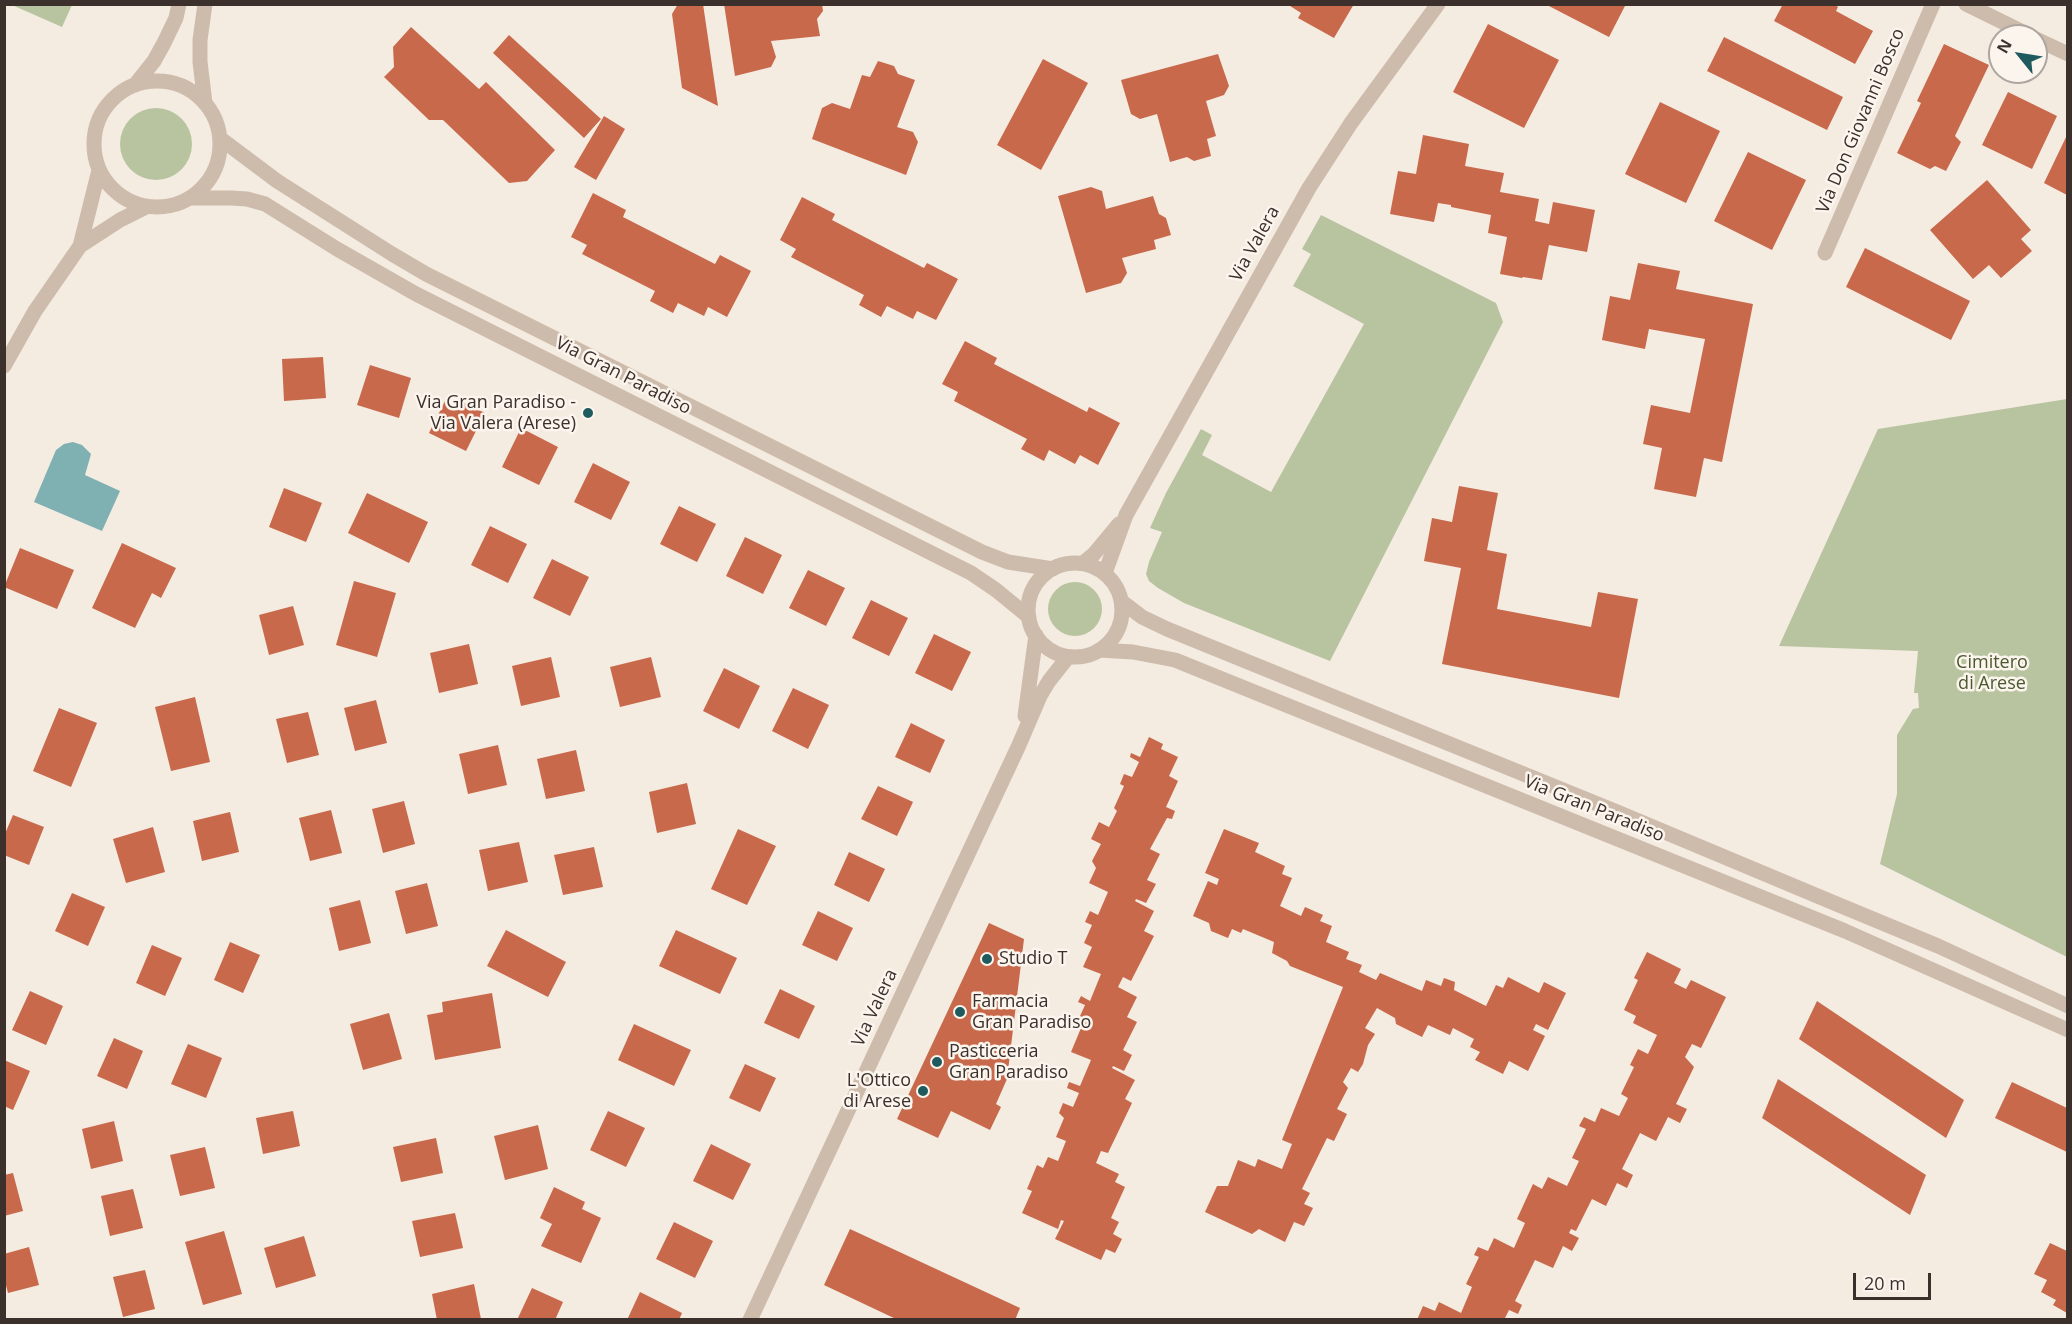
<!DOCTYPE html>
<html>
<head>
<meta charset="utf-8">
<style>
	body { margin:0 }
	#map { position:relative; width:2072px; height:1324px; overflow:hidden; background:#f4ebe1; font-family:"Open Sans",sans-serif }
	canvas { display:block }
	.frame { position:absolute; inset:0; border:6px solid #3b302b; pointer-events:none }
	.north { position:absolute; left:1988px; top:24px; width:60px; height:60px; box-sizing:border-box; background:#fbf5ee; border:2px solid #aea6a0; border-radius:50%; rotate:300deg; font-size:16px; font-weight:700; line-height:24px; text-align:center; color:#3b302b }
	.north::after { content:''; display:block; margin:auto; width:21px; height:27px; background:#1f5a5e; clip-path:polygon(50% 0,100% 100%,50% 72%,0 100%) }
	.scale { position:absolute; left:1853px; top:1273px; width:78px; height:27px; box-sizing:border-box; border:3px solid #3b302b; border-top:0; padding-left:8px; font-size:18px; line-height:21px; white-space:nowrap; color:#3b302b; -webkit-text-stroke:4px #fbf5ee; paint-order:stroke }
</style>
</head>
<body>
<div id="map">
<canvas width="2072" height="1324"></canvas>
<div class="frame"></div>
<div class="north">N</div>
<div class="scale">20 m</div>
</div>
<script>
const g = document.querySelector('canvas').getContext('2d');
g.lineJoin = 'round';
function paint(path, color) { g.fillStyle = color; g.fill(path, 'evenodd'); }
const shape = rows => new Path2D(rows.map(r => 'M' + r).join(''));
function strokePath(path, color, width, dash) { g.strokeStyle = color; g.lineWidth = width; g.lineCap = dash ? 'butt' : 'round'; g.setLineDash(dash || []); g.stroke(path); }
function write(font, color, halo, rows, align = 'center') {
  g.font = font + ' "Open Sans",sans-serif'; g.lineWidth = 5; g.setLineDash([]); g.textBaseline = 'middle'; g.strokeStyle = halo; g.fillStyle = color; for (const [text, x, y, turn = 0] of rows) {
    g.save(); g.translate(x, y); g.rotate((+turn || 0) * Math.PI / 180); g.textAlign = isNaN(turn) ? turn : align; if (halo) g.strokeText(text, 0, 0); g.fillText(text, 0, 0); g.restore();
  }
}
const green = shape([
	[12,5,72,4,72,5,62,27],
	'120 144a36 36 0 1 1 72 0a36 36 0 1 1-72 0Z',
	[1321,215,1496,303,1503,322,1330,661,1184,603,1158,588,1149,581,1146,574,1149,562,1162,532,1150,528,1166,493,1201,429,1212,435,1202,455,1271,492,1364,324,1293,286,1311,254,1302,249],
	[2067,399,2068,399,2067,957,1880,864,1897,794,1897,735,1913,709,1919,708,1918,693,1914,693,1918,651,1779,646,1878,429],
	'1048 609a27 27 0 1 1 54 0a27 27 0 1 1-54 0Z'
]);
const water = shape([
	[73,442,82,445,91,454,85,475,120,491,102,531,34,502,56,450,64,444]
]);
const building = shape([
	[678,4,703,4,718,106,682,88,672,14],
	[724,4,822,4,823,11,817,19,820,36,771,41,776,57,771,67,735,76],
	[1287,4,1354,4,1334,38,1298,18,1301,13],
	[1545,4,1626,4,1609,37],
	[1783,4,1834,4,1838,7,1836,11,1873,31,1855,64,1774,21],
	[1488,24,1559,60,1524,128,1453,92],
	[411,27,479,89,486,82,555,150,527,181,509,183,443,120,429,120,384,77,394,67,393,47],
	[509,35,601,119,584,138,493,53],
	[1724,37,1843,97,1827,130,1707,71],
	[1944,44,1989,65,1955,136,1961,142,1946,171,1935,166,1930,169,1897,153,1921,103,1917,101],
	[1218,54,1229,86,1224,95,1206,101,1216,136,1207,139,1211,156,1194,161,1187,157,1170,162,1157,114,1140,119,1131,114,1121,80],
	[1043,59,1088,83,1041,170,997,145],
	[878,61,894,66,898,74,915,80,897,127,913,132,918,142,906,175,812,139,822,108,832,103,850,109,862,75,870,77],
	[2008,92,2057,116,2032,169,1982,145],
	[1660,102,1720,131,1686,203,1625,174],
	[604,116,625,129,596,180,574,167],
	[1423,135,1469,144,1465,166,1504,173,1500,192,1539,199,1535,221,1549,224,1553,202,1595,210,1587,252,1549,245,1542,280,1523,277,1522,278,1500,274,1507,237,1488,233,1491,215,1451,207,1451,205,1438,203,1434,222,1390,214,1398,171,1416,174],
	[2067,135,2067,195,2044,183],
	[1748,152,1806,180,1772,250,1714,221],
	[1987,180,2031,230,2021,239,2032,251,2001,278,1989,265,1973,279,1930,230],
	[1091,187,1102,191,1106,209,1153,196,1159,214,1166,218,1171,235,1154,240,1156,249,1122,258,1127,273,1121,283,1086,293,1058,196],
	[593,193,626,210,623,217,715,264,720,255,751,271,727,317,708,307,704,316,678,303,673,313,650,301,655,291,582,254,587,245,571,237],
	[802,197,835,214,832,220,924,268,927,263,958,279,936,320,917,311,913,319,887,306,881,317,859,305,864,295,791,257,796,249,780,240],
	[1865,248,1970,301,1951,340,1846,287],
	[1638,263,1680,271,1676,289,1753,304,1722,462,1704,458,1696,497,1654,489,1662,448,1643,444,1651,405,1690,413,1705,339,1649,329,1645,349,1602,340,1610,296,1630,300],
	[965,341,997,358,994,364,1087,412,1089,407,1120,423,1098,465,1080,455,1075,464,1049,450,1044,461,1021,449,1027,439,954,401,958,392,942,384],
	[323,357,326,398,284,401,282,359],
	[370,365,411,378,399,418,357,405],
	[448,395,485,413,466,451,429,433],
	[521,428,558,447,539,485,502,467],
	[593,463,630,482,611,520,574,502],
	[1459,486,1498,493,1487,550,1507,554,1497,609,1591,627,1598,592,1638,599,1619,698,1442,664,1461,568,1424,561,1432,518,1452,522],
	[284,488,322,503,306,542,269,527],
	[367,493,428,522,409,563,348,533],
	[679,506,716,524,697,562,660,544],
	[490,526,527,544,508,583,471,565],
	[745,537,782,555,763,594,726,576],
	[122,543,176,568,161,598,152,593,135,628,92,608],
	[20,548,74,570,57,609,4,587],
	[552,559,589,577,570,616,533,598],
	[808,570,845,588,826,626,789,608],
	[354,581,396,593,377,657,336,645],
	[871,600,908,618,889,656,852,638],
	[293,606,304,645,269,655,259,615],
	[934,634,971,652,952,691,915,673],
	[469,644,478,684,439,693,430,653],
	[551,657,560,697,521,706,512,666],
	[651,657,661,697,620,707,610,667],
	[724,668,760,686,739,729,703,711],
	[793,688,829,705,808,749,772,731],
	[195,697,210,762,171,771,155,707],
	[376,700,387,743,355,751,344,708],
	[59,708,97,723,71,787,33,771],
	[308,712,319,755,287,763,276,719],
	[911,723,945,740,930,773,895,757],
	[1149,737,1163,744,1161,749,1178,757,1169,776,1178,781,1166,807,1175,811,1172,819,1167,818,1150,849,1160,854,1147,880,1156,884,1146,903,1136,899,1135,901,1154,911,1144,931,1154,936,1131,981,1123,977,1118,987,1137,997,1127,1017,1137,1022,1123,1050,1132,1055,1124,1071,1113,1066,1112,1068,1135,1080,1125,1099,1132,1103,1108,1153,1101,1151,1096,1163,1119,1174,1115,1182,1125,1187,1111,1218,1119,1222,1113,1234,1122,1239,1115,1253,1106,1249,1101,1260,1055,1239,1064,1221,1061,1220,1058,1229,1022,1213,1032,1191,1027,1189,1037,1165,1043,1168,1048,1157,1058,1161,1066,1141,1056,1137,1064,1118,1059,1113,1063,1103,1073,1107,1079,1093,1067,1088,1069,1082,1080,1086,1091,1060,1071,1052,1081,1028,1076,1025,1085,1005,1078,1002,1081,996,1090,1001,1101,974,1083,967,1092,947,1084,943,1092,925,1085,922,1090,911,1098,915,1108,892,1089,883,1096,868,1092,861,1101,844,1091,839,1099,822,1109,827,1117,811,1114,808,1124,786,1120,784,1124,774,1132,777,1139,762,1130,757,1131,753,1140,757],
	[498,745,507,785,468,794,459,754],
	[576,750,585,791,546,799,537,759],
	[687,783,696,824,657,833,649,792],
	[878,786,913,802,897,836,861,819],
	[404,801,415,844,383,853,372,809],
	[331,810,342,853,310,861,299,818],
	[230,812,239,852,202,861,193,821],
	[13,815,44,827,29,865,4,855,4,836],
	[153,827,165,872,126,883,113,839],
	[738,829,776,846,747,905,711,889],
	[1224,829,1259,843,1255,852,1285,866,1282,874,1292,878,1280,906,1301,916,1305,907,1323,915,1320,921,1332,926,1326,942,1349,952,1346,959,1362,965,1359,972,1376,980,1380,973,1422,991,1426,980,1441,986,1444,978,1455,982,1454,990,1486,1006,1496,985,1503,988,1508,977,1539,993,1544,982,1566,993,1548,1030,1536,1024,1533,1030,1545,1036,1528,1071,1509,1061,1503,1074,1475,1060,1480,1052,1470,1047,1474,1039,1453,1028,1450,1035,1428,1025,1422,1037,1396,1024,1395,1018,1377,1008,1365,1028,1375,1034,1368,1045,1363,1064,1358,1072,1351,1068,1343,1082,1348,1088,1337,1109,1347,1114,1334,1141,1327,1138,1302,1189,1310,1193,1304,1204,1313,1208,1304,1226,1294,1222,1285,1242,1259,1229,1252,1234,1205,1212,1217,1186,1228,1186,1238,1160,1255,1167,1258,1159,1282,1169,1292,1144,1282,1140,1343,987,1290,966,1287,961,1272,953,1274,942,1243,929,1241,933,1232,929,1228,938,1211,931,1209,923,1193,916,1208,881,1217,885,1219,879,1205,873],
	[519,842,528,882,488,891,479,850],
	[594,847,603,887,563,895,554,855],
	[849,852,885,869,869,902,834,885],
	[427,883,438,926,406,934,395,891],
	[72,893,105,907,88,946,55,931],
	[360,900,371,943,339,951,329,908],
	[818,911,853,928,837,961,802,945],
	[989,923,1024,939,1007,1079,996,1104,1001,1107,990,1130,951,1111,938,1138,897,1119],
	[506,930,566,962,548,997,487,966],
	[676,930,737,958,720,994,659,966],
	[230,942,260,955,243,993,214,980],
	[152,945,182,958,165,996,136,983],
	[1647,952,1681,969,1674,983,1686,989,1691,980,1726,997,1701,1048,1692,1044,1685,1057,1694,1067,1676,1104,1687,1109,1680,1123,1668,1117,1656,1141,1640,1133,1622,1169,1633,1175,1627,1188,1617,1183,1606,1206,1592,1199,1576,1231,1571,1229,1569,1233,1579,1238,1572,1251,1563,1246,1553,1268,1535,1260,1515,1301,1522,1305,1518,1314,1509,1310,1504,1320,1417,1320,1423,1306,1435,1311,1439,1302,1461,1313,1472,1287,1466,1284,1479,1257,1474,1255,1478,1247,1488,1251,1494,1238,1514,1248,1525,1223,1517,1219,1533,1184,1542,1189,1548,1177,1567,1186,1579,1161,1572,1158,1586,1129,1579,1126,1584,1117,1595,1122,1601,1108,1619,1116,1628,1098,1621,1094,1634,1067,1630,1065,1638,1049,1648,1054,1657,1035,1633,1023,1636,1016,1624,1010,1638,980,1634,978],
	[780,989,815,1006,799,1039,764,1023],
	[30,991,63,1006,46,1045,12,1030],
	[492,993,501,1048,435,1060,427,1015,443,1012,442,1002],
	[1817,1001,1964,1100,1946,1138,1799,1039],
	[389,1013,402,1059,363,1070,350,1024],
	[634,1024,691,1050,674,1086,618,1060],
	[114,1038,143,1051,127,1089,97,1076],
	[188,1044,222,1058,206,1098,171,1084],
	[4,1060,30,1071,13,1110,4,1106],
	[745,1064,776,1078,760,1112,729,1098],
	[1778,1079,1926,1175,1910,1215,1762,1118],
	[2012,1082,2067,1108,2067,1152,1995,1118],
	[293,1111,300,1146,263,1154,256,1118],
	[608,1111,645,1128,626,1167,590,1150],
	[114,1121,123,1161,91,1169,82,1129],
	[538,1125,548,1169,505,1180,494,1136],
	[436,1138,443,1173,401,1182,393,1147],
	[711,1144,751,1164,733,1200,693,1181],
	[205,1147,215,1188,180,1196,170,1155],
	[13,1173,23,1211,4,1216,4,1175],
	[554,1187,585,1202,582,1209,601,1218,581,1263,541,1246,552,1224,540,1218],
	[133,1189,143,1228,110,1236,101,1196],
	[455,1213,463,1248,420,1257,412,1221],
	[674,1222,713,1241,695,1278,656,1259],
	[850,1229,1020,1308,1015,1320,898,1320,824,1285],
	[224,1231,242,1294,203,1305,185,1242],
	[304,1236,316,1276,276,1288,264,1248],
	[2050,1243,2067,1251,2067,1313,2053,1305,2056,1300,2041,1292,2047,1280,2034,1274],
	[29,1247,39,1285,8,1293,4,1278,4,1254],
	[145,1270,155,1309,123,1317,113,1277],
	[474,1284,481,1319,437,1320,432,1294],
	[532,1288,563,1302,555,1320,517,1320],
	[640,1292,682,1313,679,1320,627,1320]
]);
const minor = shape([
	[205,4,200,40,200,62,205,103],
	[1966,4,2031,36],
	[2036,39,2068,54],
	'94 144a63 63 0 1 1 126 0a63 63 0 1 1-126 0Z',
	[135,85,154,61,164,43,176,18,179,4],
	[221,139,277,181,392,254,426,274,982,552,1008,562,1053,569],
	[192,198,231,198,247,199,265,204,337,249,416,294,971,573,996,590,1029,617],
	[80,246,99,170],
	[1825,253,1933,4],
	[4,366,35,311,80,246,120,220,146,207],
	[1083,563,1094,554,1119,524],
	'1028 610a47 47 0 1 1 94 0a47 47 0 1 1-94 0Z',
	[1105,573,1126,515,1309,188,1351,123,1438,4],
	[1121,601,1142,617,1167,629,1617,812,1839,905,1938,946,2068,1006],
	[1099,650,1133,652,1175,660,1845,931,2068,1030],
	[1025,716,1036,635],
	[750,1320,1019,745,1040,696,1049,681,1068,657]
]);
const markers = [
	[588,413,6,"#1f5a5e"],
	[987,959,6,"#1f5a5e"],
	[960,1012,6,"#1f5a5e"],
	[937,1062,6,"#1f5a5e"],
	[923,1091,6,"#1f5a5e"]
];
const streetNames = [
	["Via Don Giovanni Bosco",1861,121,-67],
	["Via Valera",1255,244,-61],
	["Via Gran Paradiso",623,376,27],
	["Via Gran Paradiso",1594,809,22],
	["Via Valera",875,1008,-65]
];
const poiNames = [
	["Via Gran Paradiso -",576,403,"right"],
	["Via Valera (Arese)",576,424,"right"],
	["Studio T",999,959],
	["Farmacia",972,1002],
	["Gran Paradiso",972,1023],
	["Pasticceria",949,1052],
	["Gran Paradiso",949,1073],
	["L'Ottico",911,1081,"right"],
	["di Arese",911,1102,"right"]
];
const parkNames = [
	["Cimitero",1992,663],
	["di Arese",1992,684]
];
paint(green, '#b8c4a0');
paint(water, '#7fb0b2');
paint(building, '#c8694b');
strokePath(minor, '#cdbbac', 15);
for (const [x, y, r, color] of markers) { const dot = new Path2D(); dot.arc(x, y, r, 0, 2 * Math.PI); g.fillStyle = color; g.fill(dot); strokePath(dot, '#fbf5ee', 2); }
write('18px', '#3b302b', '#fbf5ee', streetNames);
write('18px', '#3b302b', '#fbf5ee', poiNames, 'left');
write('18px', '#4a5a2e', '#fbf5ee', parkNames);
</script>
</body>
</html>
